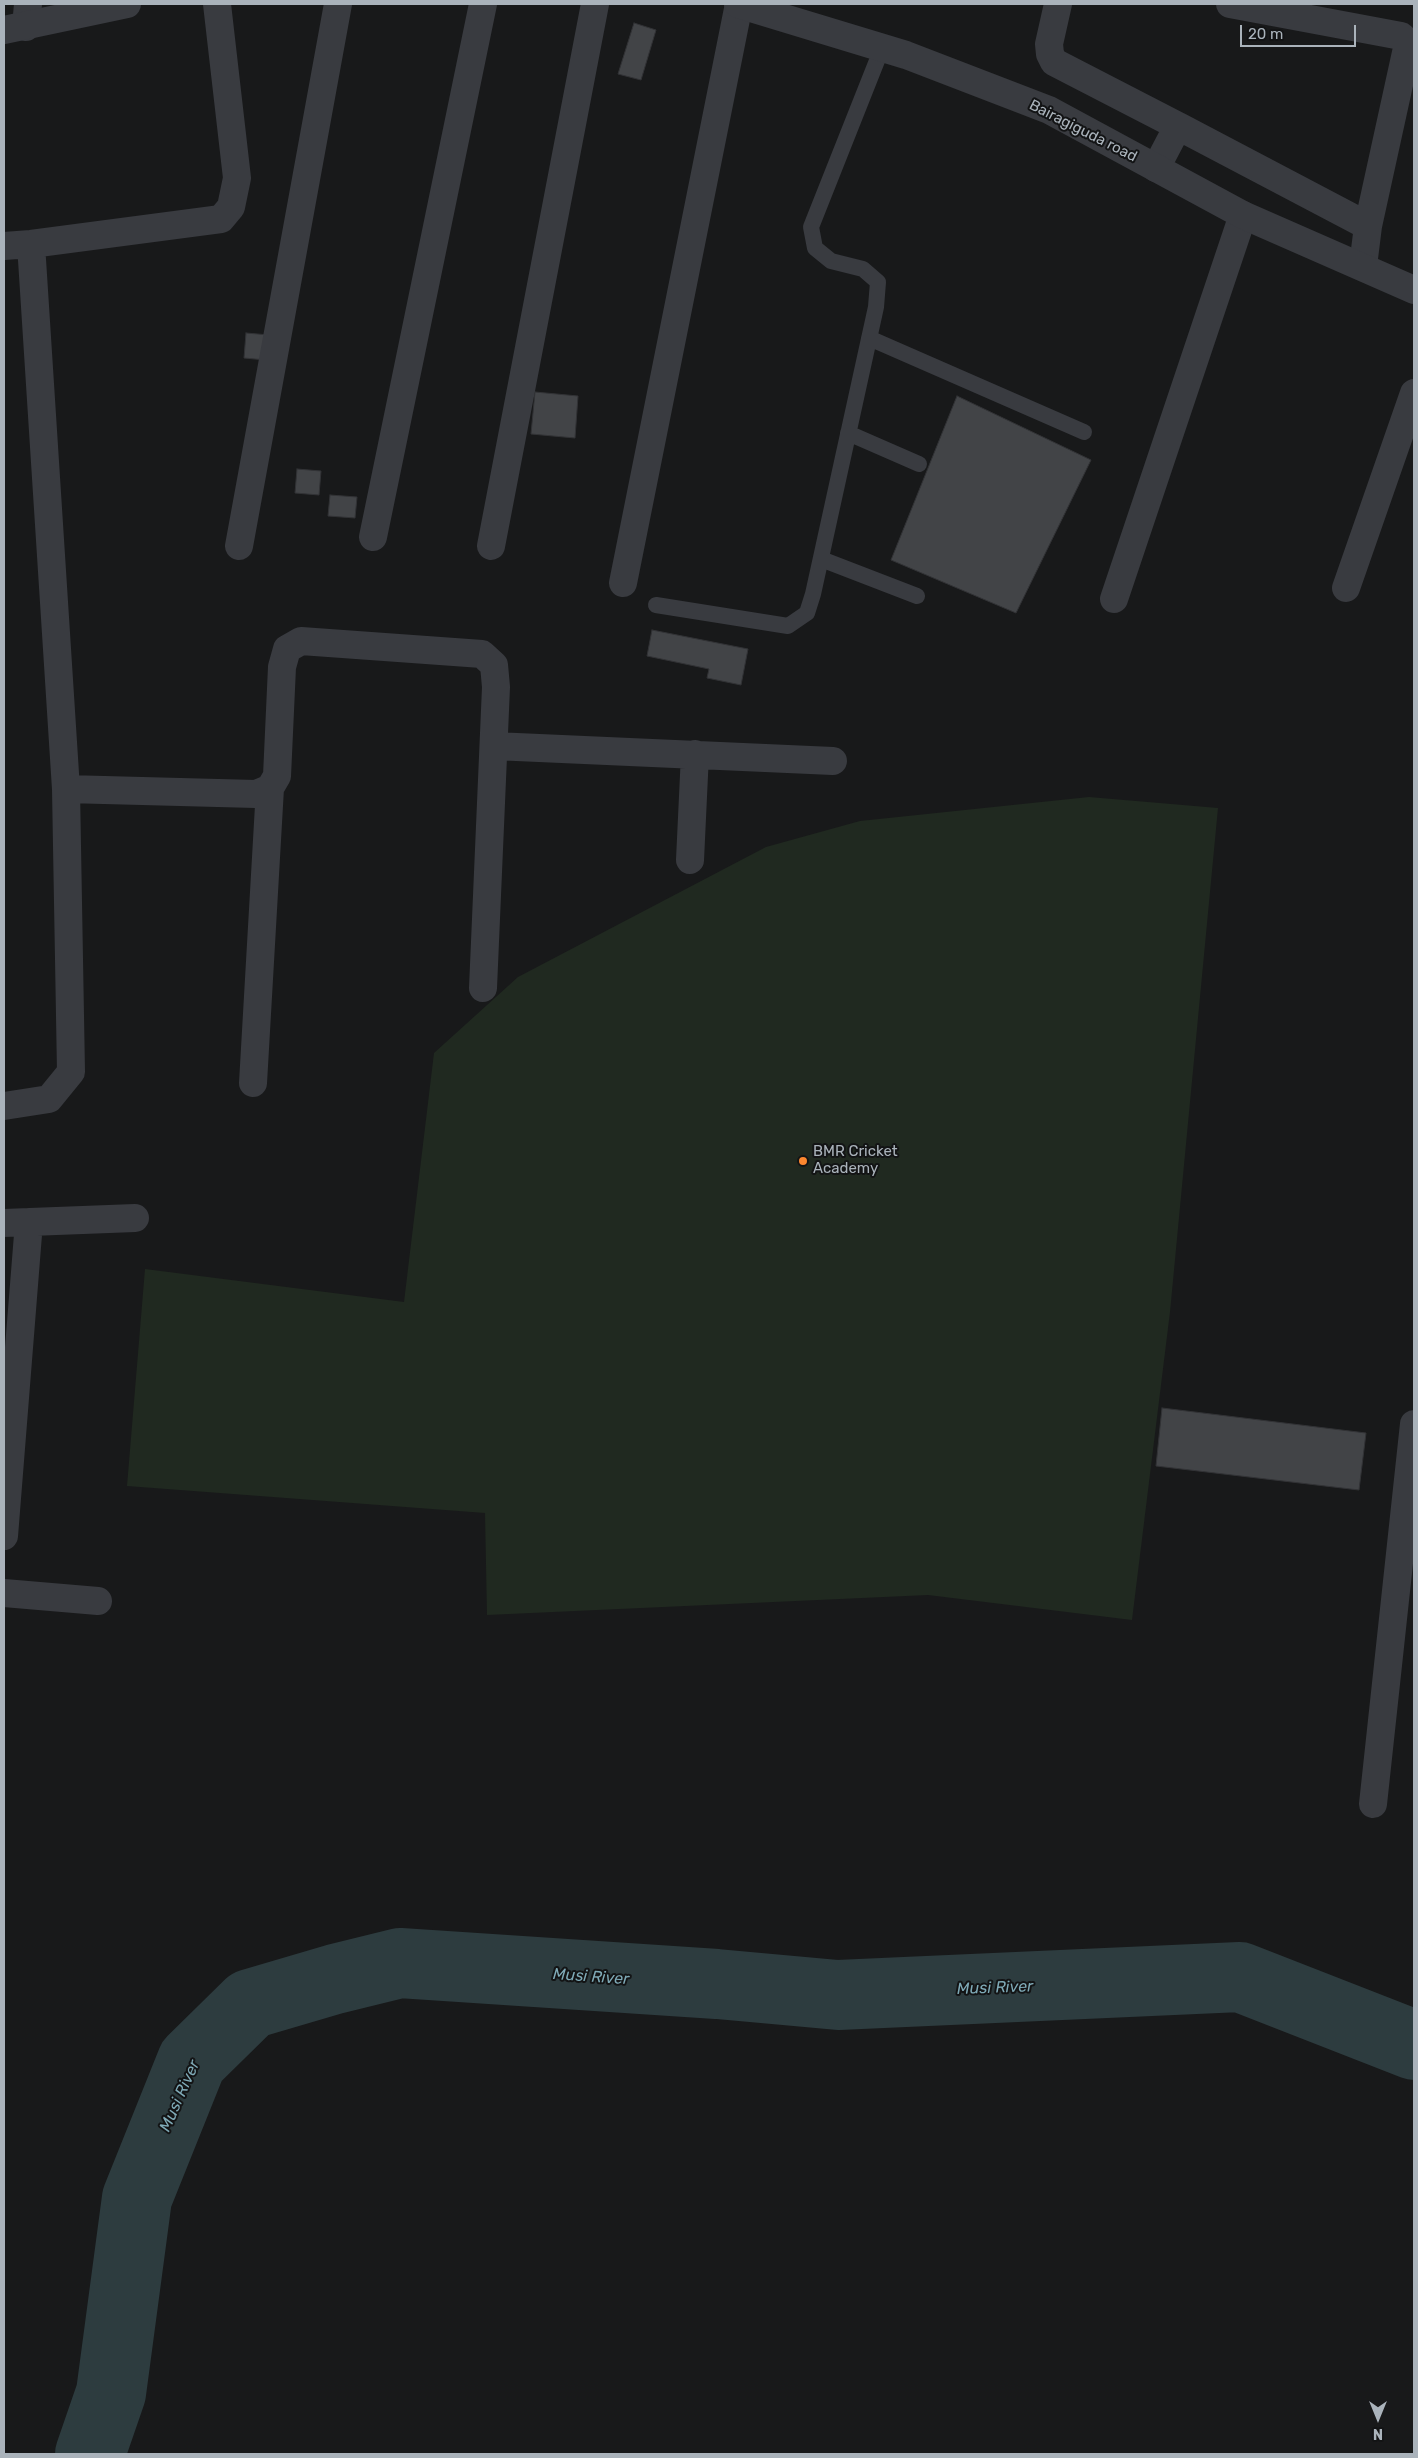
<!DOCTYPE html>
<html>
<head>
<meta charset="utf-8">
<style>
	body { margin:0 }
	#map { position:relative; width:1418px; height:2458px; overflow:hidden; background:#18191a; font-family:Rubik,sans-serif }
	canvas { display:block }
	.frame { position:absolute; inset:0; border:5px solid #aab3bb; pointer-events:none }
	.north { position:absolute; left:1353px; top:2393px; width:50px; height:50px; -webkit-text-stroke:4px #131415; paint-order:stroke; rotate:180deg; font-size:14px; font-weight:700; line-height:20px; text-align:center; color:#aab3bb }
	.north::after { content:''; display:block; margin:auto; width:18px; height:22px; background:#aab3bb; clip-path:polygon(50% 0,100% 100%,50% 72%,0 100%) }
	.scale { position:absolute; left:1240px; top:25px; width:116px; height:22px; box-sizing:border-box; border:2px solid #aab3bb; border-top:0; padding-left:6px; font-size:15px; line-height:18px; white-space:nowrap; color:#aab3bb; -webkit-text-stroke:4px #131415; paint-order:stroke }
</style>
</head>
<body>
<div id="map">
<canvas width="1418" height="2458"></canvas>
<div class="frame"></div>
<div class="north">N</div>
<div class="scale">20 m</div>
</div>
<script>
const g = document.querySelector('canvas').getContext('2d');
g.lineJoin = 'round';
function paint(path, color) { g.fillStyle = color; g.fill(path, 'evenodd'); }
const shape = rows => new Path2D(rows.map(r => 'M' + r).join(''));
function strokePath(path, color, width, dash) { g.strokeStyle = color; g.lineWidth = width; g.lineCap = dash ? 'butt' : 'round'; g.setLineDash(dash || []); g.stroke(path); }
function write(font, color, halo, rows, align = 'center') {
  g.font = font + ' Rubik,sans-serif'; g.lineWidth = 4; g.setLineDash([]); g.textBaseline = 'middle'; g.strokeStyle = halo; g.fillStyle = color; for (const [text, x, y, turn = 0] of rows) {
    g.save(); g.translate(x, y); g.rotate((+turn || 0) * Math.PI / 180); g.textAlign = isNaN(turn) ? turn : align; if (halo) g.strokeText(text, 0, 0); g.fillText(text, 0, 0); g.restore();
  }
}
const green = shape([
	[1089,797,1218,808,1170,1312,1132,1620,928,1595,487,1615,485,1513,127,1486,145,1269,404,1302,434,1053,518,977,766,847,860,821]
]);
const river = shape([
	[90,2454,111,2393,137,2198,192,2061,250,2004,335,1979,400,1963,717,1984,838,1995,1240,1977,1414,2045]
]);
const building = shape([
	[634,23,656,30,641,80,618,74,634,23],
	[246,333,269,335,266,360,244,358,246,333],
	[535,392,578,396,575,438,531,434,535,392],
	[957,396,1091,460,1016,613,891,560,957,396],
	[297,469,321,471,319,495,295,493,297,469],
	[330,495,357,497,355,518,328,516,330,495],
	[652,630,748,649,741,685,707,678,709,669,647,656,652,630],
	[1162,1408,1366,1433,1359,1490,1156,1466,1162,1408]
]);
const service = shape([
	[869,338,1084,432],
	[848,433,919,464],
	[821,559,917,596],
	[656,605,788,626,807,613,813,594,876,307,878,282,863,269,831,261,815,248,811,227,882,48]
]);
const minor = shape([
	[1058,4,1049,44,1050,54,1054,62,1178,126,1156,168],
	[1230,4,1401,36,1407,42,1407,48,1368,226,1363,266],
	[26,27,28,4],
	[1178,126,1368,226],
	[4,246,31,244,221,219,231,207,237,178,217,4],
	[373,537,483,4],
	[239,546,338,4],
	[491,546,595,4],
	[623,583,739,4],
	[1346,588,1414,393],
	[1114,599,1243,215],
	[494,746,833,761],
	[66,789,256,794,270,788,277,776,282,667,287,649,301,641,482,654,494,665,496,687,483,988],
	[690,860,695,754],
	[253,1083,270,788],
	[4,1106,49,1099,71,1072,66,789,31,244],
	[4,1223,135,1218],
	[4,1536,29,1222],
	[4,1593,98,1601],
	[1373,1804,1414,1424]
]);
const tertiary = shape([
	[738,4,906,55,1049,110,1243,215,1414,290],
	[4,30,127,4]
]);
const markers = [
	[803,1161,5,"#fc872f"]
];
const streetNames = [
	["Bairagiguda road",1083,131,27]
];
const poiNames = [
	["BMR Cricket",813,1152],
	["Academy",813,1169]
];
const waterNames = [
	["Musi River",591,1977,4],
	["Musi River",995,1988,-2],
	["Musi River",180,2096,-66]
];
paint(green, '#202920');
strokePath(river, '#2d3c3f', 70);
paint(building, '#424447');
strokePath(building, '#323336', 1);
strokePath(service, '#393b40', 16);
strokePath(minor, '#393b40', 28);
strokePath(tertiary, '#393b40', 28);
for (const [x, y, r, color] of markers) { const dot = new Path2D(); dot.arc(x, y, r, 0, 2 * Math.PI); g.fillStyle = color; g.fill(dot); strokePath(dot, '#131415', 2); }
write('15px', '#aab3bb', '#131415', streetNames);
write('15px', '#aab3bb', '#131415', poiNames, 'left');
write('italic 16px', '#7faab7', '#131415', waterNames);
</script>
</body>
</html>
